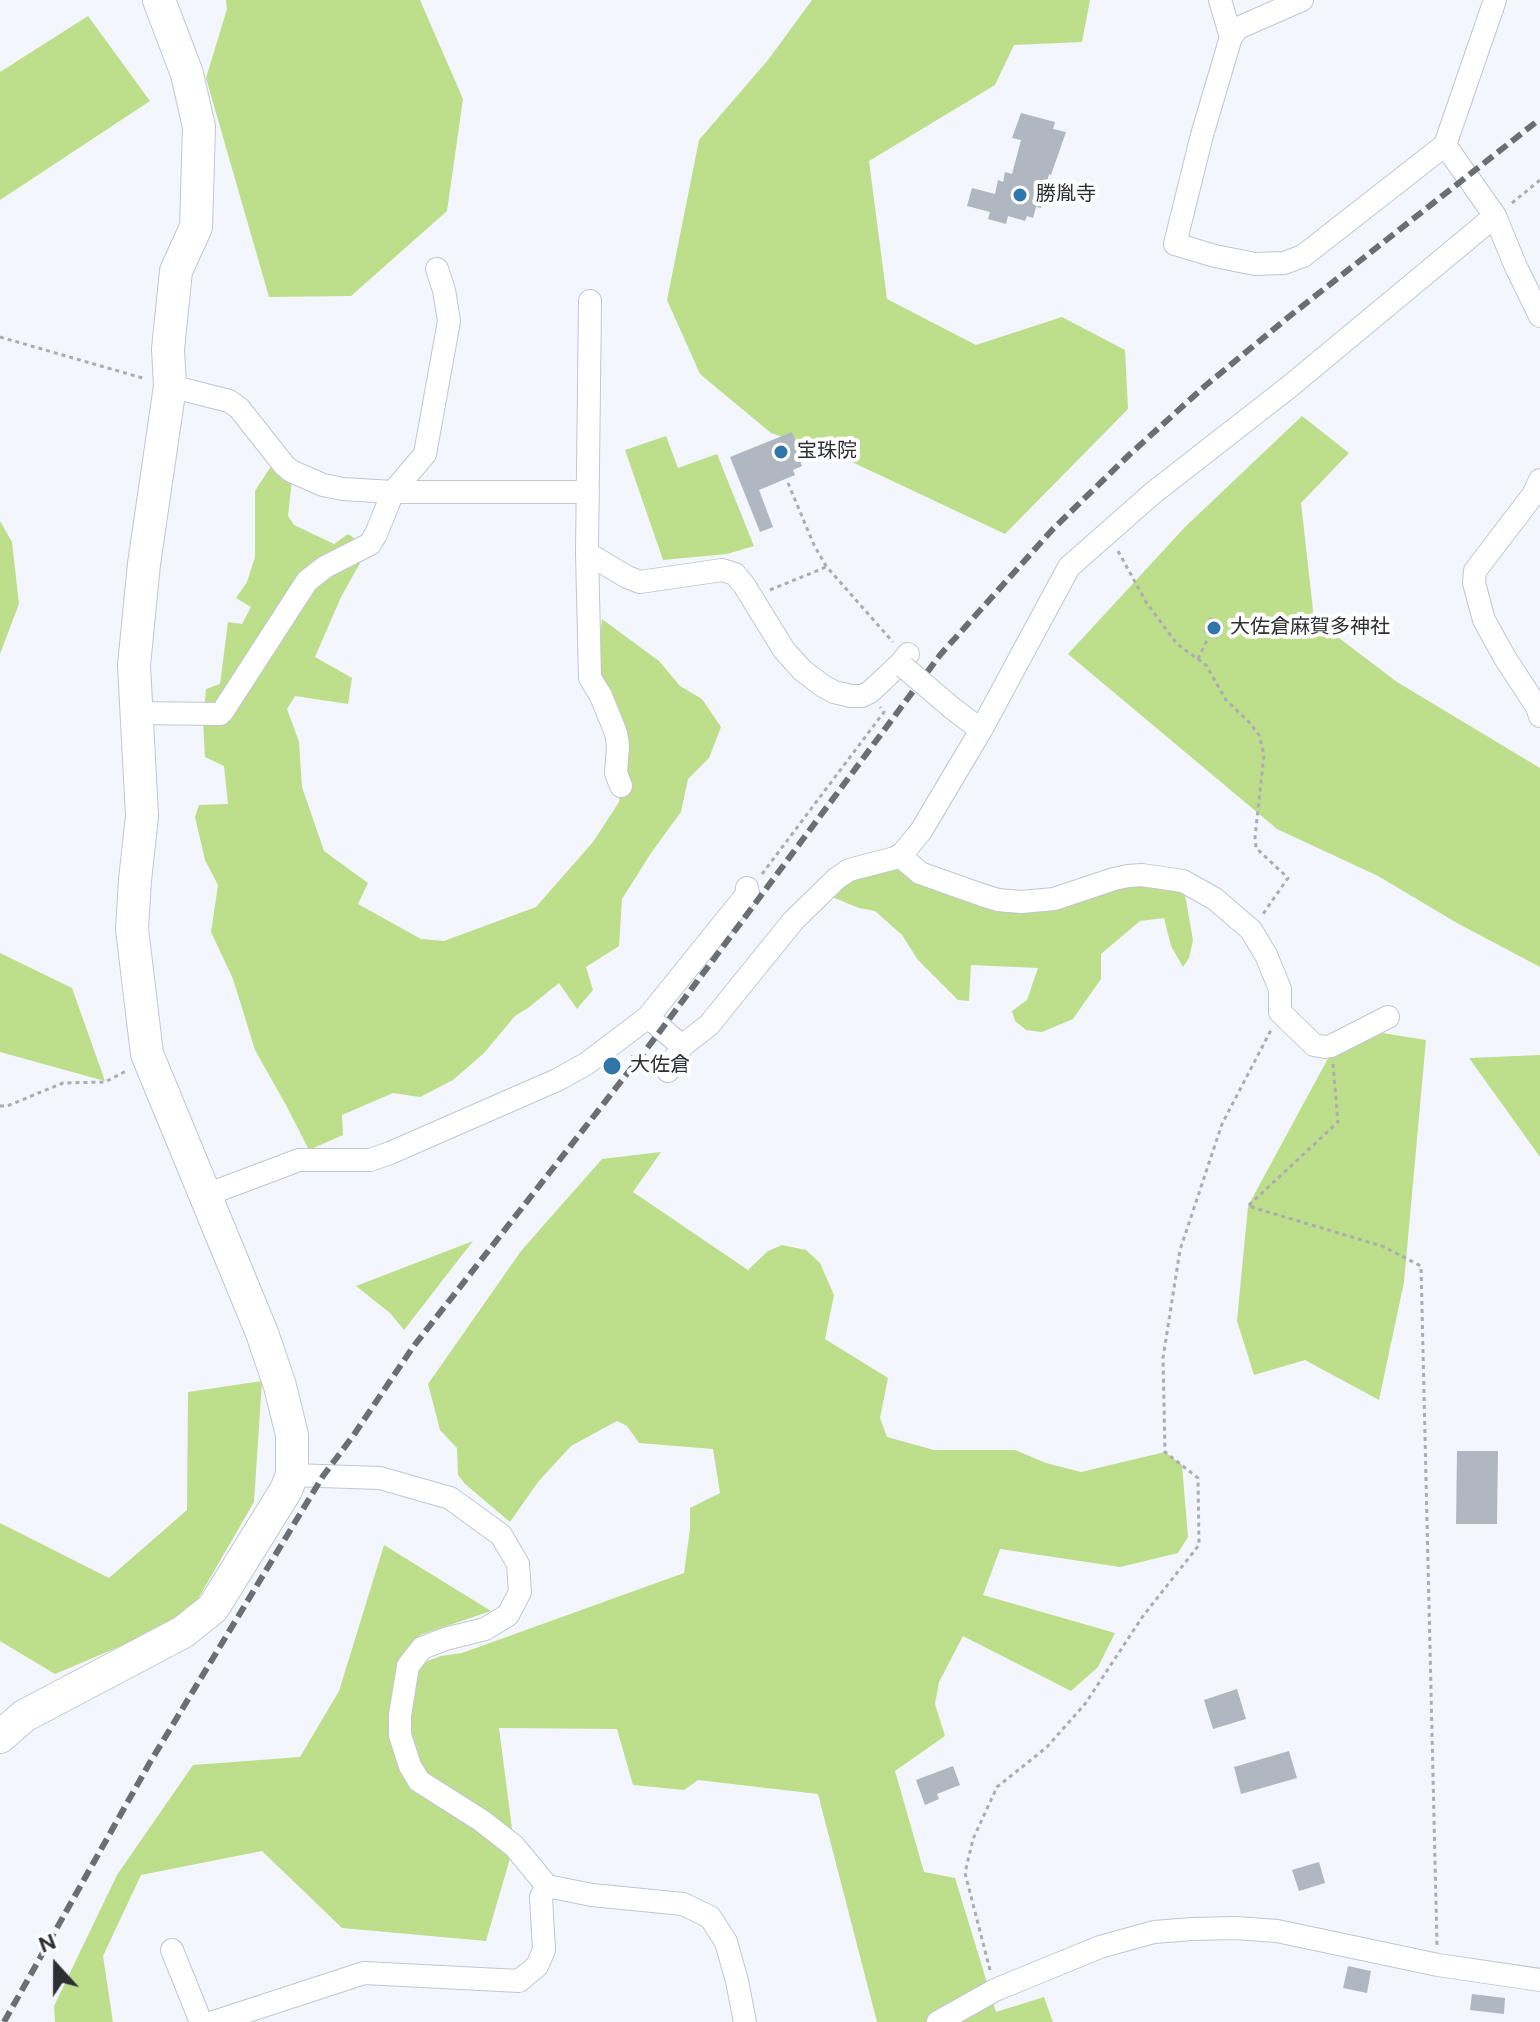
<!DOCTYPE html>
<html>
<head>
<meta charset="utf-8">
<style>
	body { margin:0 }
	#map { position:relative; width:1540px; height:2022px; overflow:hidden; background:#f3f7fd; font-family:"DM Sans",sans-serif }
	canvas { display:block }
	.north { position:absolute; left:16px; top:1926px; width:80px; height:80px; -webkit-text-stroke:6px #fff; paint-order:stroke; rotate:339deg; font-size:22px; font-weight:700; line-height:32px; text-align:center; color:#2d2f33 }
	.north::after { content:''; display:block; margin:auto; width:28px; height:36px; background:#2d2f33; clip-path:polygon(50% 0,100% 100%,50% 72%,0 100%) }
</style>
</head>
<body>
<div id="map">
<canvas width="1540" height="2022"></canvas>
<div class="north">N</div>
</div>
<script>
const g = document.querySelector('canvas').getContext('2d');
g.lineJoin = 'round';
function paint(path, color) { g.fillStyle = color; g.fill(path, 'evenodd'); }
const shape = rows => new Path2D(rows.map(r => 'M' + r).join(''));
function strokePath(path, color, width, dash) { g.strokeStyle = color; g.lineWidth = width; g.lineCap = dash ? 'butt' : 'round'; g.setLineDash(dash || []); g.stroke(path); }
function write(font, color, halo, rows, align = 'center') {
  g.font = font + ' "DM Sans","Noto Sans JP",sans-serif'; g.lineWidth = 8; g.setLineDash([]); g.textBaseline = 'middle'; g.strokeStyle = halo; g.fillStyle = color; for (const [text, x, y, turn = 0] of rows) {
    g.save(); g.translate(x, y); g.rotate((+turn || 0) * Math.PI / 180); g.textAlign = isNaN(turn) ? turn : align; if (halo) g.strokeText(text, 0, 0); g.fillText(text, 0, 0); g.restore();
  }
}
const green = shape([
	[226,0,420,0,463,99,447,211,351,296,269,297,206,78,227,9],
	[812,0,1090,0,1082,42,1014,45,995,85,869,161,887,299,976,345,1062,317,1125,350,1128,409,1005,534,852,462,771,433,700,374,667,300,699,140,768,60],
	[88,16,150,101,0,200,0,72],
	[1302,416,1349,453,1301,503,1314,619,1397,682,1540,768,1540,967,1457,923,1378,876,1277,829,1068,654,1185,527],
	[666,436,678,468,717,454,754,546,727,554,663,560,625,450],
	[273,463,292,479,288,516,294,525,334,544,348,534,364,545,364,556,341,597,315,657,352,678,348,704,295,696,287,709,299,742,302,787,324,851,368,883,358,904,421,939,444,941,536,907,593,842,619,802,622,770,596,677,602,619,659,661,680,686,702,699,721,727,709,758,688,779,681,812,651,853,622,899,619,946,586,967,593,990,577,1009,559,983,528,1008,515,1016,484,1053,453,1080,420,1097,393,1093,342,1115,343,1135,309,1150,286,1105,255,1050,233,979,211,932,218,885,205,860,195,817,199,805,228,804,224,766,205,757,203,722,206,689,220,684,228,622,242,624,251,607,236,598,247,582,255,557,255,491],
	[0,521,12,542,19,604,0,654],
	[892,863,982,901,1116,882,1167,882,1185,895,1193,940,1189,958,1183,967,1171,946,1164,918,1140,921,1101,954,1101,979,1073,1019,1042,1032,1026,1030,1015,1021,1012,1011,1027,1000,1038,968,971,965,969,1001,958,1000,918,960,902,935,875,911,859,908,827,895,838,883],
	[0,953,72,988,105,1081,0,1052],
	[1345,1027,1426,1040,1404,1282,1379,1400,1305,1360,1254,1375,1237,1321,1248,1206],
	[1540,1055,1540,1157,1469,1058],
	[661,1152,633,1192,748,1270,768,1251,782,1245,806,1250,820,1263,834,1295,825,1339,888,1378,880,1418,887,1437,934,1450,1015,1450,1046,1463,1081,1472,1165,1452,1182,1465,1188,1537,1178,1553,1120,1567,1000,1549,983,1595,1115,1633,1098,1667,1071,1691,963,1636,939,1682,935,1704,945,1736,895,1771,924,1872,955,1878,996,2012,1044,1997,1053,2022,877,2022,818,1794,698,1780,684,1790,633,1785,617,1729,499,1728,514,1844,421,1779,404,1733,411,1667,441,1656,462,1653,684,1573,690,1529,690,1508,720,1493,713,1449,639,1443,627,1426,617,1421,571,1446,538,1482,510,1522,465,1484,458,1475,457,1448,440,1430,428,1384,521,1251,602,1159],
	[473,1241,404,1330,390,1313,356,1286],
	[262,1381,254,1502,187,1618,55,1674,0,1641,0,1523,109,1578,187,1510,188,1392],
	[384,1545,491,1611,420,1635,403,1669,406,1768,513,1848,486,1941,342,1928,262,1851,141,1875,103,1956,113,2022,55,2022,54,2006,117,1875,193,1765,300,1757,339,1691]
]);
const building = shape([
	[1021,113,1055,122,1053,129,1066,132,1051,175,1049,174,1041,208,1036,207,1033,218,1027,216,1025,221,1008,216,1006,224,988,219,990,212,967,206,972,188,995,194,998,180,1003,182,1005,172,1012,174,1021,140,1012,138],
	[792,432,803,459,800,460,802,466,793,470,795,475,759,490,773,527,760,532,730,457],
	[1210,617,1224,624,1217,639,1203,632],
	[1457,1451,1498,1451,1497,1524,1456,1524],
	[1237,1689,1246,1719,1213,1729,1204,1700],
	[1289,1751,1297,1778,1241,1794,1234,1767],
	[953,1766,960,1785,937,1794,939,1799,925,1805,916,1780],
	[1319,1862,1325,1883,1299,1891,1292,1870],
	[1348,1966,1371,1971,1367,1993,1343,1988],
	[1472,1994,1505,1998,1504,2014,1470,2010]
]);
const path = shape([
	[1512,203,1540,180],
	[0,337,146,379],
	[788,483,814,545,826,566,893,642],
	[1118,551,1146,602,1177,644,1206,665,1226,700,1248,721,1259,735,1264,755,1255,837,1256,848,1288,878,1263,914],
	[770,590,826,567],
	[1198,659,1208,638],
	[762,874,884,712,880,707],
	[630,1059,633,1056,649,1068],
	[1333,1064,1338,1122,1248,1206,1382,1246,1421,1266,1437,1945],
	[0,1106,7,1106,63,1083,105,1082,128,1070],
	[990,1970,965,1873,973,1839,997,1787,1047,1747,1085,1704,1143,1616,1199,1545,1198,1478,1165,1452,1163,1358,1180,1250,1222,1124,1271,1030]
]);
const street = shape([
	[1220,0,1231,37],
	[1302,0,1238,28,1231,37,1202,135,1175,244,1215,256,1255,264,1284,263,1303,256,1445,145],
	[1495,0,1445,145,1495,216,1516,267,1540,316],
	[590,301,587,553,590,678,601,696,616,733,618,746,616,773,621,786],
	[170,386,229,401,239,408,284,465,291,471,323,485,343,489,393,492,588,492],
	[1540,480,1533,495,1475,571,1474,583,1484,620,1505,658,1537,707,1540,716],
	[587,553,627,577,640,582,722,570,735,574,744,585,784,650,802,670,823,686,834,692,851,696,862,696,870,692,900,664,908,654],
	[952,708,981,730],
	[136,713,220,714,223,711,307,581,325,567,370,544,376,534,393,492,425,454,449,321,444,290,437,269],
	[903,853,907,862,920,873,982,895,998,900,1021,902,1054,899,1114,879,1128,876,1142,875,1183,881,1215,899,1251,930,1266,955,1280,989,1280,1012,1314,1045,1325,1047,1331,1046,1388,1017],
	[648,1017,748,893,747,888],
	[668,1071,682,1046,709,1025,793,921,836,879,849,870,895,858,903,853,921,831,981,730,1069,567,1153,493,1289,387,1495,216],
	[206,1195,299,1160,370,1160,390,1153,557,1080,586,1064,648,1017,682,1046],
	[292,1475,380,1478,450,1498,501,1535,518,1564,520,1592,508,1615,485,1629,445,1639,422,1648,408,1666,400,1715,400,1735,410,1766,419,1781,482,1821,514,1846,547,1886,592,1895,683,1904,710,1917,726,1942,737,1981,745,2022],
	[172,1950,201,2022],
	[214,2022,364,1973,519,1981,537,1966,544,1950,541,1897,547,1886],
	[938,2022,995,1990,1100,1947,1154,1932,1192,1929,1236,1928,1277,1931,1438,1965,1540,1980]
]);
const secondary = shape([
	[0,1737,24,1716,183,1632,213,1608,286,1490,292,1475,292,1435,280,1386,262,1333,147,1054,132,929,135,880,142,816,134,665,144,564,170,386,168,349,176,271,196,227,199,127,187,74,159,0]
]);
const rail = shape([
	[4,2022,149,1764,323,1476,353,1436,413,1347,655,1038,940,655,1053,529,1129,455,1205,386,1291,315,1540,119]
]);
const streetBridge = shape([
	[904,667,952,708]
]);
const markers = [
	[1020,195,8,"#2f76aa"],
	[781,452,8,"#2f76aa"],
	[1214,628,8,"#2f76aa"],
	[612,1066,10,"#2f76aa"]
];
const poiNames = [
	["勝胤寺",1036,195],
	["宝珠院",797,452],
	["大佐倉麻賀多神社",1230,628],
	["大佐倉",630,1066]
];
paint(green, '#bdde8a');
paint(building, '#b0b7c1');
strokePath(street, '#c0c6d1', 24);
strokePath(secondary, '#c0c6d1', 34);
strokePath(path, '#aaadb2', 3, [4, 4]);
strokePath(street, '#fff', 22);
strokePath(secondary, '#fff', 32);
strokePath(rail, '#6b6e73', 6, [12, 6]);
strokePath(streetBridge, '#c0c6d1', 24, []);
strokePath(streetBridge, '#fff', 22);
for (const [x, y, r, color] of markers) { const dot = new Path2D(); dot.arc(x, y, r, 0, 2 * Math.PI); g.fillStyle = color; g.fill(dot); strokePath(dot, '#fff', 3); }
write('20px', '#2d2f33', '#fff', poiNames, 'left');
</script>
</body>
</html>
